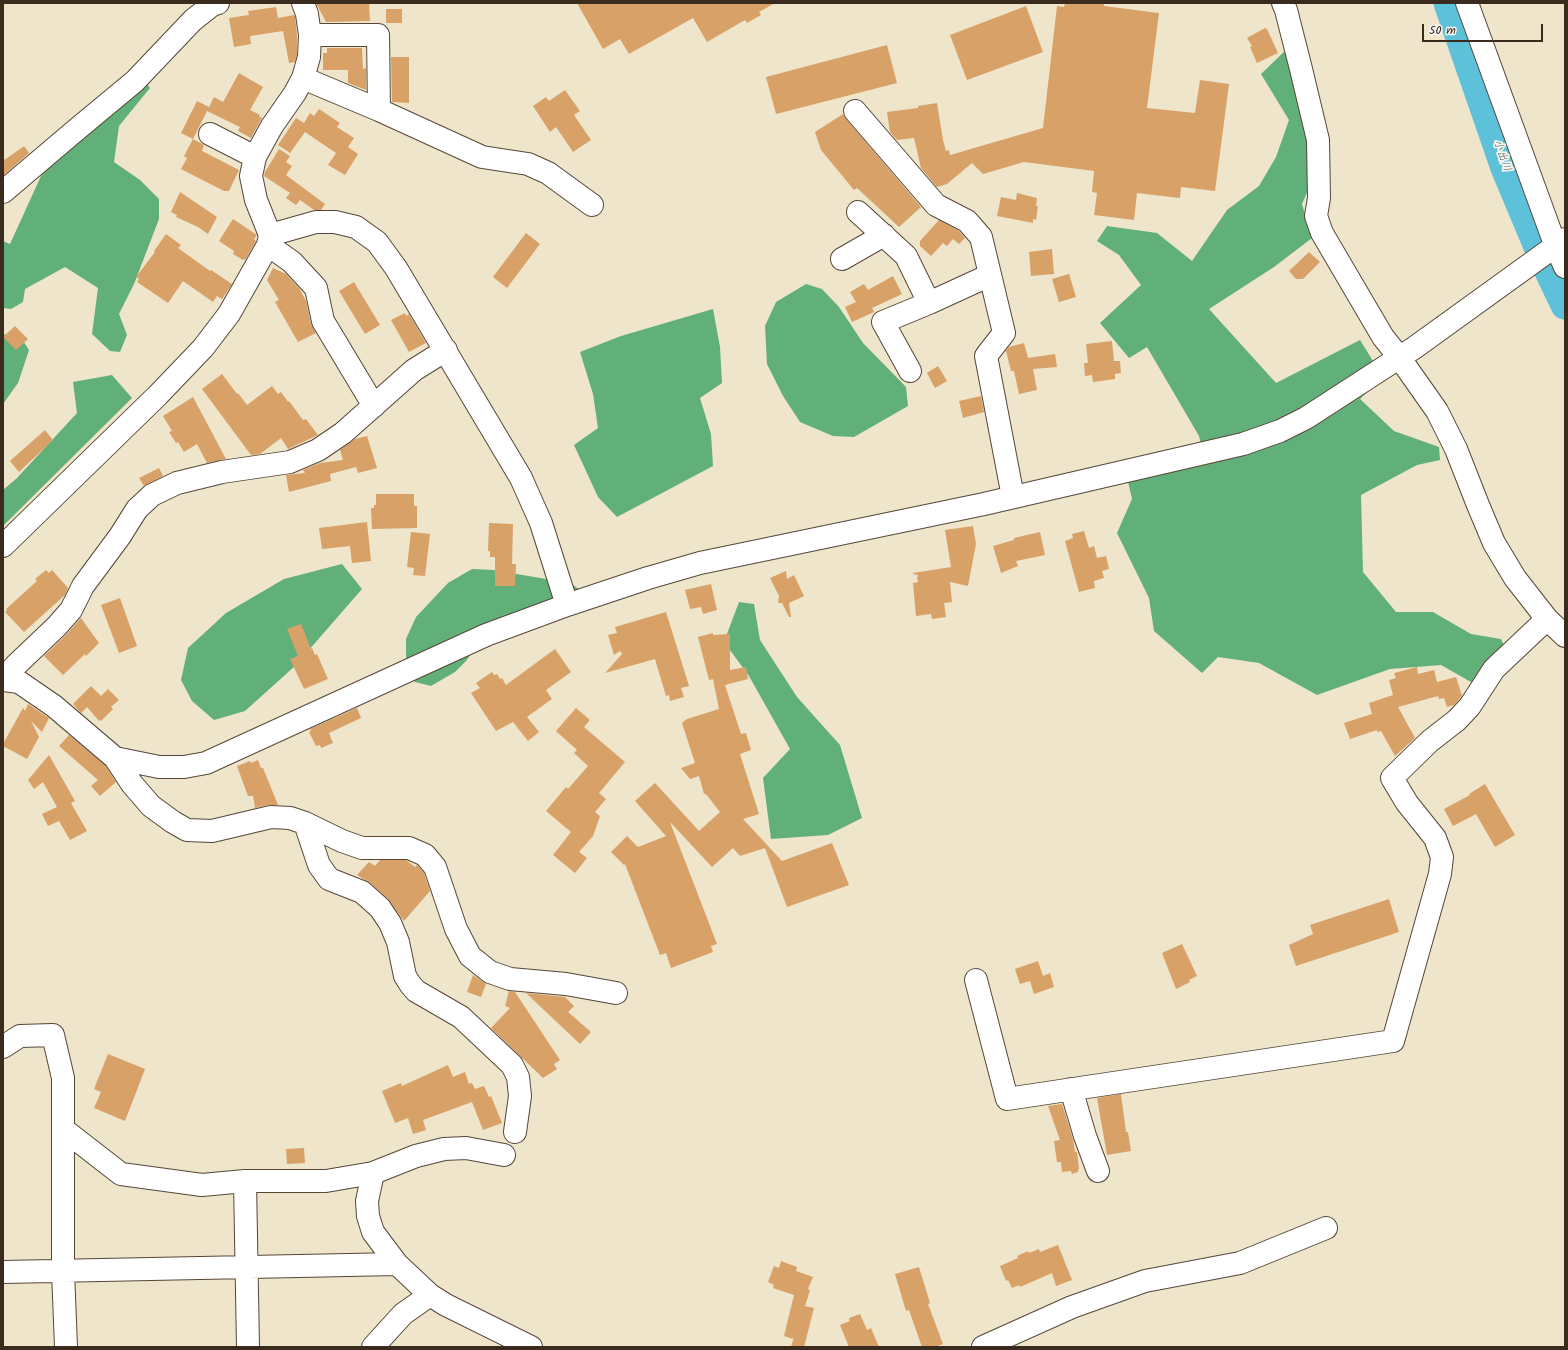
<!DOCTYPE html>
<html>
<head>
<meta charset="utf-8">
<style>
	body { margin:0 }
	#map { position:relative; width:1568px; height:1350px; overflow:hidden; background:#eee5cb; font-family:Kalam,sans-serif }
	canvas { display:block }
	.frame { position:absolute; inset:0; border:4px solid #3b2a1e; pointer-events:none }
	.scale { position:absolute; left:1422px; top:24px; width:121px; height:18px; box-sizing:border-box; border:2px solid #3b2a1e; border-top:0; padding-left:5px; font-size:12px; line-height:14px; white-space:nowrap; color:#3b2a1e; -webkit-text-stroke:3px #f6f6f2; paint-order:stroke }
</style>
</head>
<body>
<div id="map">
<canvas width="1568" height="1350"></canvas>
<div class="frame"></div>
<div class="scale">50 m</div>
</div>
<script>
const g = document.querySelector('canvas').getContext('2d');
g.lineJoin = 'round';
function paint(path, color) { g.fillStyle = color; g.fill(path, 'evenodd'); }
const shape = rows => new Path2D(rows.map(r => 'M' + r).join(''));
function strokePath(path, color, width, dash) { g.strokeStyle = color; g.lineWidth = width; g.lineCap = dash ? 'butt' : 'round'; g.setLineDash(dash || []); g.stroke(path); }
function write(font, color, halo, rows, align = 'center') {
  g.font = font + ' Kalam,"Klee One",sans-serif'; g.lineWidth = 3.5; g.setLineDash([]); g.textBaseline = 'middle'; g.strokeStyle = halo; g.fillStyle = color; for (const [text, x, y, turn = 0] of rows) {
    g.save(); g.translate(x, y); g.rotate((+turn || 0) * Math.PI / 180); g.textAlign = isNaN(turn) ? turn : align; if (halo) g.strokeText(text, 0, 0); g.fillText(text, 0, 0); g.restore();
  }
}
const forest = shape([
	[1287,49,1293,51,1314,177,1302,204,1312,238,1274,267,1209,309,1276,383,1360,340,1383,377,1360,399,1394,431,1439,447,1440,460,1417,465,1361,495,1363,572,1396,612,1433,612,1471,634,1501,639,1512,664,1478,686,1441,665,1390,669,1317,695,1259,663,1218,657,1202,673,1154,631,1149,598,1117,533,1132,499,1126,473,1204,456,1199,436,1147,347,1129,358,1100,323,1141,285,1119,255,1097,241,1107,226,1157,233,1192,261,1227,210,1259,186,1276,157,1289,120,1261,74],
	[143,78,150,88,119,126,114,162,140,180,159,199,159,219,134,284,119,314,127,335,120,352,110,351,92,334,98,288,65,267,25,289,23,302,11,309,3,308,3,241,10,244,41,176,102,112],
	[806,284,822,289,839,307,863,343,906,387,908,406,854,437,833,436,800,422,783,396,767,364,765,326,776,302],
	[713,309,720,347,722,383,700,398,711,434,713,466,617,517,598,497,574,445,598,428,593,394,580,352,621,336],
	[17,331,29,350,18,383,3,404,3,335],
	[112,375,132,398,3,526,3,490,17,478,77,413,73,382],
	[342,564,362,589,295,666,245,711,214,720,192,701,181,680,188,648,226,613,284,579],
	[472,569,493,570,570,583,592,598,495,621,466,661,455,672,431,686,415,682,406,662,406,639,416,617,448,583],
	[739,602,754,604,760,640,797,697,840,745,862,818,828,835,771,839,763,778,790,749,749,676,724,642]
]);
const river = shape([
	[1448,3,1505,168,1544,261,1565,305]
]);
const building = shape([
	[316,3,369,3,370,21,326,22],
	[577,3,775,3,759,12,761,15,747,23,745,20,707,42,693,18,629,54,620,39,603,49],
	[1065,3,1104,3,1104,6,1159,13,1147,108,1195,113,1200,80,1229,84,1215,191,1181,187,1180,198,1137,193,1134,220,1094,215,1097,193,1092,192,1094,171,1024,162,983,174,972,163,947,184,937,187,921,168,914,138,897,140,890,132,887,112,918,108,918,106,937,103,943,140,946,151,949,150,950,155,1043,128,1057,6,1064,7],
	[1026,6,1043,52,967,80,950,35],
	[276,7,278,18,294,15,295,16,297,36,297,55,295,62,289,63,283,31,250,36,251,44,234,47,229,18,249,15,248,11],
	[386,9,402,9,402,23,386,23],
	[1265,28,1267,29,1278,53,1257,63,1250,47,1252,46,1247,38],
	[887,45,897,83,776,114,766,77],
	[327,48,362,48,363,69,366,68,366,90,348,83,348,70,323,70,323,53,327,53],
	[391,57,409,57,409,103,392,102],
	[239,73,263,87,250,110,260,115,259,116,262,118,251,138,238,131,240,127,207,111,193,139,181,133,197,101,209,107,214,97,223,102],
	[565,90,580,111,574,115,591,140,573,152,556,127,550,132,533,106,546,97,549,101],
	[319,109,340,123,337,127,354,138,348,147,358,154,345,175,328,165,336,153,305,132,290,153,278,145,296,118,304,123,310,113,314,116],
	[843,114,846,119,921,207,899,227,857,188,854,190,821,150,815,132],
	[193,139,204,145,202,151,239,170,229,191,224,191,181,169,187,158,184,156],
	[24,146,29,153,3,176,3,161],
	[279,149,290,156,286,162,292,166,286,175,325,204,321,210,314,210,300,200,296,205,286,198,290,193,264,176,265,172],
	[180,192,217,217,208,234,198,227,176,217,177,215,171,212],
	[1017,193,1037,198,1036,206,1038,206,1036,220,1033,219,1033,223,997,216,1001,197,1016,200],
	[233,219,257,235,254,239,256,241,245,260,244,259,243,260,233,254,234,251,219,241],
	[939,220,959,231,965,238,959,244,953,239,947,246,943,243,931,256,920,246,920,241],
	[526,233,540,244,507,288,493,277],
	[166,234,181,245,178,248,210,271,211,270,232,284,222,299,217,296,213,302,183,281,168,303,137,282,139,279,136,277,155,252,154,251],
	[1052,249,1054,274,1031,276,1029,252],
	[1309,252,1320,262,1303,279,1296,279,1289,271],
	[273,268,286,274,299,288,306,301,311,324,316,333,298,342,275,302,279,300,267,280],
	[1069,274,1076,297,1059,302,1052,279],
	[893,276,902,294,872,308,874,312,852,322,845,307,856,302,850,292,864,284,868,290],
	[354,282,380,325,365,334,339,291],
	[405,313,406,316,409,314,426,343,409,352,391,320],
	[15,326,28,339,16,350,3,337],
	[1112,341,1114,361,1120,361,1121,373,1115,374,1115,379,1093,382,1092,375,1085,376,1084,363,1088,363,1086,344],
	[1024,343,1028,358,1055,354,1057,367,1033,369,1037,390,1019,394,1014,371,1011,371,1006,351,1009,347],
	[938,366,947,381,935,388,927,373],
	[222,374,237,394,238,393,247,405,272,386,278,394,281,392,288,402,289,401,303,420,306,419,318,435,288,449,281,438,260,454,251,455,202,389],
	[981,396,984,412,963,418,959,401],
	[193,397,226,459,207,463,197,444,184,452,178,442,176,443,169,432,172,431,163,416],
	[45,430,53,440,19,472,10,461],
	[367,436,377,468,358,473,356,467,330,474,331,481,289,492,286,475,305,473,303,470,320,463,343,460,340,450,355,439],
	[159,468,163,476,144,486,139,478],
	[376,494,414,494,414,506,417,506,417,528,372,529,371,508,374,508,374,505,376,505],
	[367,522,371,561,352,563,350,546,322,549,319,528],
	[489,523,513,524,512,564,516,564,515,586,495,586,495,557,490,557,490,551,488,551],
	[973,526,976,544,968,586,950,582,952,602,944,603,946,617,932,619,931,614,916,616,913,583,918,582,917,577,918,577,918,575,913,574,913,573,951,567,945,530],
	[1084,531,1089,548,1094,546,1097,558,1106,556,1109,569,1102,571,1104,578,1094,581,1095,588,1079,592,1065,541,1073,538,1072,534],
	[411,532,430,534,425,576,413,575,414,568,407,567],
	[1040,532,1045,555,1016,561,1018,566,1001,573,993,546,1014,540,1014,538],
	[46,570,49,573,52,570,68,588,65,595,24,632,5,612,7,610,6,609,37,581,35,579],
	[786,571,787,579,794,575,804,596,789,603,791,617,789,617,782,603,778,603,779,596,770,578],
	[711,584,717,610,703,614,701,607,690,609,685,590],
	[120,598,137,646,119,653,101,605],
	[666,612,689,686,681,688,684,697,670,701,669,695,666,696,655,659,605,673,622,654,620,651,614,655,608,635,617,633,615,627],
	[81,618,99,643,86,656,85,654,63,675,44,656,66,635],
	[301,624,311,649,312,648,315,655,317,654,328,679,304,689,290,659,298,656,287,629],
	[713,633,713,635,730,634,730,670,746,667,748,679,725,685,741,734,746,733,751,750,740,754,759,814,743,819,782,861,832,843,849,885,787,907,765,848,740,856,733,848,712,867,670,822,717,944,711,946,713,952,671,968,666,953,660,955,625,864,624,865,611,852,627,836,638,847,666,836,635,801,655,783,699,831,720,812,706,794,704,794,699,776,690,779,681,768,695,763,682,723,687,719,719,709,713,679,709,680,698,637],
	[555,649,571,672,546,690,552,699,527,717,539,732,528,741,513,722,496,731,471,693,480,688,476,683,492,672,494,675,497,674,500,679,502,678,506,685],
	[1417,667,1418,674,1434,670,1437,682,1456,677,1462,696,1460,698,1454,705,1447,707,1444,698,1439,699,1438,696,1398,707,1415,738,1395,756,1381,731,1377,732,1377,730,1350,739,1344,723,1372,714,1369,703,1393,695,1389,680,1396,678,1394,673],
	[91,686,101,696,108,689,119,700,111,707,113,709,101,721,100,720,99,721,87,707,81,713,73,704],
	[28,704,49,718,42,732,31,721,39,737,27,759,3,746,3,744,23,708,25,711],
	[357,708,361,718,329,733,333,743,321,748,320,745,316,746,309,732,311,731,310,729],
	[576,708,590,720,584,727,625,762,599,793,606,799,595,812,600,816,593,836,579,852,587,858,575,873,553,855,571,832,546,811,566,787,568,789,588,766,574,753,577,750,556,731],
	[69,735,106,766,116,782,100,796,91,786,98,780,59,746],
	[49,755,75,801,71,803,87,831,70,840,59,821,48,826,42,814,57,807,43,782,34,789,28,780],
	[258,760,261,768,263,768,278,805,268,805,255,808,253,796,248,796,237,766,250,761,251,763],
	[1485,784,1515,835,1495,847,1476,814,1453,826,1444,809,1470,795,1469,794],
	[380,860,406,860,415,867,417,865,424,873,430,891,404,921,388,899,370,883,357,875,369,862,375,866],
	[1389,899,1399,932,1296,966,1289,945,1313,934,1310,925],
	[1182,944,1197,976,1189,980,1190,982,1176,989,1162,953],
	[1038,961,1043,976,1050,973,1054,987,1034,994,1030,981,1020,984,1015,969],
	[473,975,486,984,481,997,467,992],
	[509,991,515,992,560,1060,554,1064,557,1069,543,1078,491,1028,510,1008,505,1006],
	[526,993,565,997,574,1006,568,1012,591,1032,580,1044],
	[108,1054,145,1069,125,1121,94,1108,101,1092,94,1089],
	[448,1065,453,1077,465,1072,469,1084,472,1083,475,1089,484,1086,489,1097,491,1096,502,1123,483,1130,472,1102,423,1120,426,1130,413,1134,408,1118,395,1123,382,1091,401,1083,402,1086],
	[1121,1094,1126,1132,1128,1132,1131,1151,1107,1155,1097,1098],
	[1062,1104,1073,1139,1075,1152,1077,1152,1079,1169,1078,1170,1078,1172,1072,1174,1071,1171,1062,1172,1061,1162,1057,1162,1054,1141,1060,1140,1048,1106],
	[304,1148,305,1163,287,1164,286,1149],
	[1058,1245,1072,1280,1056,1286,1052,1273,1020,1287,1019,1285,1012,1288,1008,1280,1006,1281,1000,1266,1018,1258,1017,1256,1028,1251,1029,1253,1039,1249,1040,1252],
	[781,1261,797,1267,796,1271,813,1277,808,1289,810,1290,805,1306,814,1308,804,1347,791,1347,794,1337,793,1339,784,1336,794,1295,773,1288,774,1285,768,1282,774,1266,779,1268],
	[919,1267,930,1303,928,1304,943,1344,935,1347,922,1347,909,1310,906,1311,895,1274],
	[860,1314,867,1330,871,1328,879,1347,849,1347,840,1325,850,1321,849,1318]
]);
const minor = shape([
	[1283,3,1286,10,1301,69,1318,140,1319,198,1316,216,1322,233,1383,337,1399,357,1437,411,1456,449,1478,505,1494,543,1515,578,1547,619,1565,636],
	[1467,3,1556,247,1565,267],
	[310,35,378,35,379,110],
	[303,78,379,110,482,157,528,164,548,173,592,205],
	[855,111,936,205,967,221,981,237,1004,333,986,356,1013,497],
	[210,134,255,157],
	[3,192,76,130,135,81,193,20,212,5,218,3],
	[858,212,906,256,929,303],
	[270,235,316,222,335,222,356,227,377,242,396,268,521,478,541,523,567,605],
	[268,245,292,262,316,288,323,321,374,406],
	[842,259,884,235],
	[910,371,883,322,929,303,990,275],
	[3,546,158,395,203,348,229,314,268,245,270,235,256,200,251,176,255,157,272,126,295,93,303,78,309,57,310,35,307,14,303,3],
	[3,680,15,666,57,626,71,610,83,586,120,536,137,509,152,495,177,483,222,472,290,462,318,450,343,433,414,370,446,350],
	[4,680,19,682,54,706,115,758,132,784,151,806,173,822,187,830,212,831,271,817,290,818,305,823,342,841,362,848,409,848,425,855,435,867,456,929,470,956,490,972,510,979,566,984,616,993],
	[115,758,159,767,184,767,206,763,486,635,567,605,648,578,700,563,984,504,1243,444,1280,431,1306,418,1414,348,1565,239],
	[305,823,319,865,329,879,362,892,380,908,390,923,398,942,405,976,410,984,416,991,461,1017,512,1065,518,1077,520,1096,515,1132],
	[976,980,1007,1099,1393,1041,1440,874,1442,857,1435,838,1407,803,1392,778,1430,741,1457,720,1470,706,1494,669,1547,619],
	[3,1047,20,1036,53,1035,63,1078,63,1129,121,1174,202,1185,245,1181,326,1181,373,1173,416,1156,444,1149,466,1148,504,1155],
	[1071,1089,1085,1136,1098,1171],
	[63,1129,63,1271,66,1347],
	[373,1173,367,1201,368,1216,373,1232,397,1264,430,1295,446,1305,531,1347],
	[245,1181,248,1347],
	[3,1272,397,1264],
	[373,1347,403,1314,430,1295],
	[983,1347,1072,1307,1145,1281,1240,1263,1326,1228]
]);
const waterNames = [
	["小出川",1501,156,70]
];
paint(forest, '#62b079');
strokePath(river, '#5cc1d9', 29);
paint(building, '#d8a168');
strokePath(minor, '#564638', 24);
strokePath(minor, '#fff', 22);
write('italic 11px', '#455756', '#f6f6f2', waterNames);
</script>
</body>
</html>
